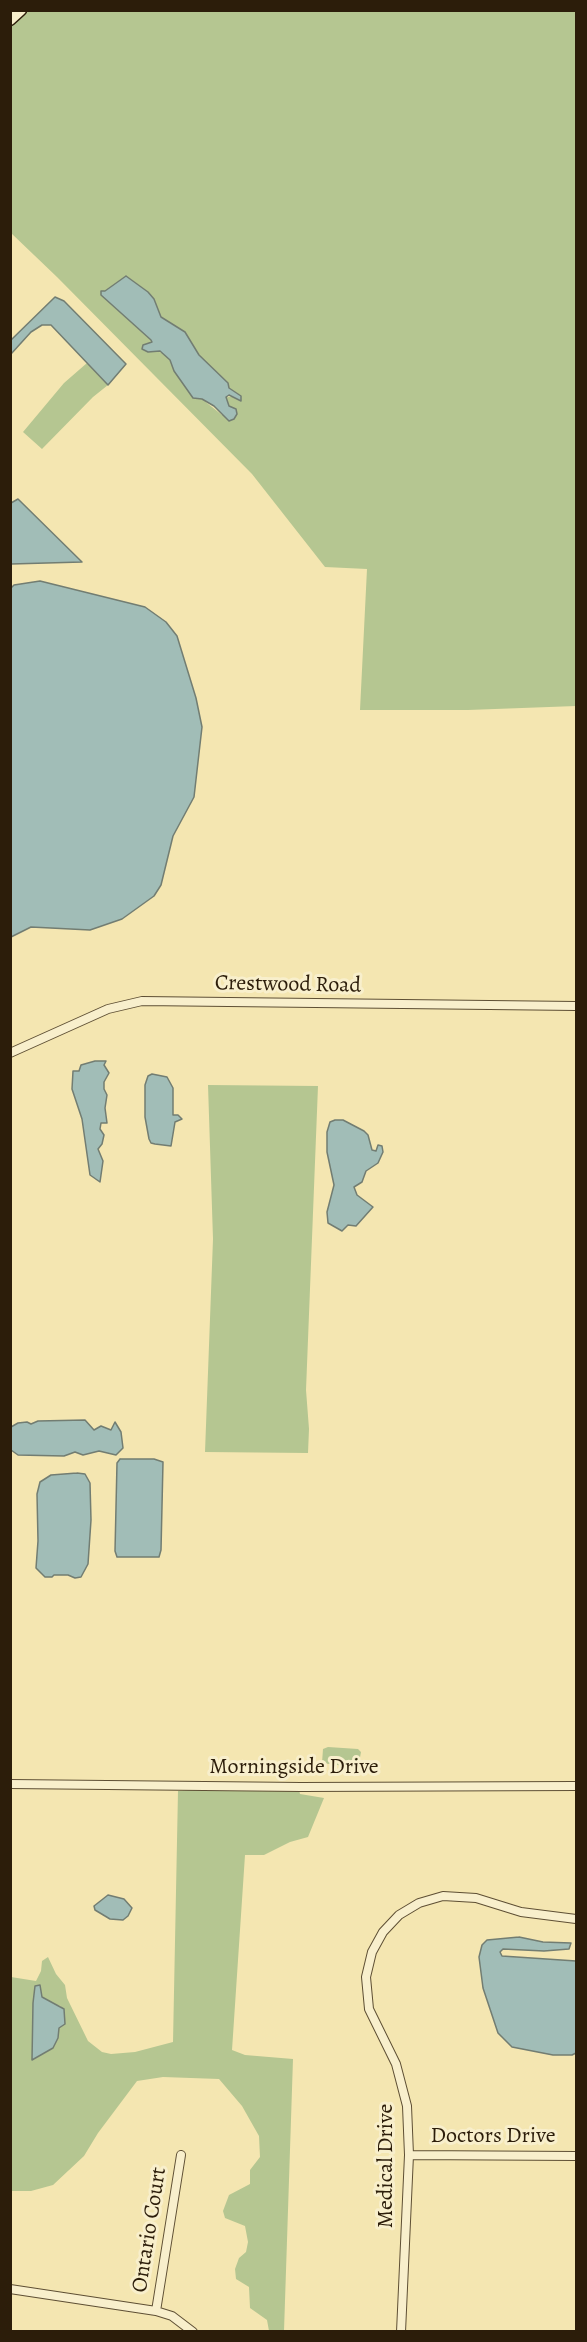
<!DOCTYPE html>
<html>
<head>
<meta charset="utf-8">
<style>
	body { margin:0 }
	#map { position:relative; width:587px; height:2342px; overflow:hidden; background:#f4e6b1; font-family:Alegreya,serif }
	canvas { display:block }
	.frame { position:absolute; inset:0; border:12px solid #2c1d0a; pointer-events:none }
</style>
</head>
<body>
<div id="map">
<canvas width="587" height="2342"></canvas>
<div class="frame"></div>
</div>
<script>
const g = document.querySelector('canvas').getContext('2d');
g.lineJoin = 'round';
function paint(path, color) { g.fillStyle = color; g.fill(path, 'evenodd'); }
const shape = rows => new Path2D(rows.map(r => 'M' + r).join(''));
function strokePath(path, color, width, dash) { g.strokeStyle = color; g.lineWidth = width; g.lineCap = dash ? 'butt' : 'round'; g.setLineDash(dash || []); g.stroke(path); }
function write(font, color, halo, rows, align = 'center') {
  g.font = font + ' Alegreya,serif'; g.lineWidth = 6; g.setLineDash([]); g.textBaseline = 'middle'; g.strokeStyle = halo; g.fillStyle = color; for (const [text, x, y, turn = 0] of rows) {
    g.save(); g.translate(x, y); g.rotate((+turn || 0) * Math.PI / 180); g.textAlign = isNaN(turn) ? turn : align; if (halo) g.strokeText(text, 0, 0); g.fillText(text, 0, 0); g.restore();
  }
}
const green = shape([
	[27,10,576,11,576,706,468,710,360,710,367,569,325,567,252,474,57,277,11,233,10,27],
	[126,276,148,292,154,299,161,317,185,332,199,355,228,383,229,388,241,396,226,397,229,406,222,415,202,399,174,371,170,360,163,353,155,351,151,340,101,295,101,291,105,291],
	[87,363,108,385,93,397,42,449,23,432,64,383],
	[208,1085,318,1086,306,1390,309,1429,308,1453,205,1452,213,1239],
	[328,1747,358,1749,361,1752,359,1763,357,1766,352,1767,322,1763,323,1749],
	[206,1788,299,1790,300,1794,324,1798,308,1837,290,1842,264,1855,245,1855,232,2050,245,2055,293,2059,284,2331,269,2331,267,2320,250,2308,249,2287,236,2279,235,2269,239,2258,246,2252,248,2242,245,2226,225,2218,223,2211,229,2195,250,2184,250,2170,260,2157,259,2136,242,2106,219,2079,163,2077,137,2081,98,2133,84,2156,53,2185,31,2191,11,2191,11,1977,36,1981,41,1971,42,1961,48,1957,56,1974,65,1985,67,1998,88,2041,102,2052,111,2054,135,2052,173,2042,178,1791],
	[42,1997,55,2005,61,2006,58,2038,53,2048,33,2060,34,2014]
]);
const water = shape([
	[126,276,148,292,154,299,161,317,185,332,199,355,228,383,229,388,241,396,241,401,229,395,226,397,229,406,236,409,237,414,234,419,229,421,214,406,202,399,193,398,174,371,170,360,160,351,148,352,142,349,143,345,152,342,151,340,101,295,101,291,105,291,126,276],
	[55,297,64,301,126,364,108,385,51,325,42,325,31,332,11,354,11,340,55,297],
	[18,499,82,562,11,564,11,503,18,499],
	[40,581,145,607,166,622,177,636,196,698,202,727,194,797,173,836,161,885,154,896,122,919,90,930,31,927,11,937,11,588,14,585,40,581],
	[95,1061,106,1061,104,1065,109,1073,104,1082,104,1089,107,1095,105,1108,107,1123,101,1123,100,1129,104,1135,102,1144,98,1149,103,1161,100,1182,90,1175,82,1119,72,1089,73,1071,79,1071,81,1065,95,1061],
	[152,1074,167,1077,173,1088,173,1115,178,1115,182,1119,175,1122,171,1146,155,1144,151,1143,149,1139,145,1117,145,1085,148,1076,152,1074],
	[335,1120,343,1120,364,1131,368,1135,372,1150,376,1151,378,1145,382,1146,383,1152,378,1163,366,1171,362,1182,354,1187,357,1195,373,1207,356,1226,348,1225,342,1231,328,1223,327,1212,334,1185,327,1152,327,1132,330,1122,335,1120],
	[85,1420,94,1430,101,1426,111,1430,115,1422,121,1432,123,1448,116,1455,99,1451,83,1455,75,1452,64,1456,18,1455,11,1450,11,1427,18,1423,27,1422,31,1424,38,1421,85,1420],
	[120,1459,154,1459,163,1462,161,1550,159,1557,117,1557,115,1551,117,1463,120,1459],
	[77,1473,85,1474,90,1483,91,1520,88,1564,81,1577,75,1578,68,1575,54,1575,52,1577,45,1577,36,1568,38,1541,37,1494,40,1482,51,1475,77,1473],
	[108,1895,124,1899,132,1908,128,1916,123,1920,110,1919,95,1910,94,1906,108,1895],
	[519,1937,543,1942,571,1943,569,1949,544,1951,503,1949,500,1952,502,1956,576,1961,576,2053,572,2055,553,2055,512,2047,498,2033,483,1988,479,1957,482,1945,487,1940,519,1937],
	[40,1985,42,1997,64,2009,65,2024,59,2028,58,2038,53,2048,32,2060,33,2003,35,1986,40,1985]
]);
const minor = shape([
	[10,1053,108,1009,142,1001,576,1006],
	[10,1784,301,1787,576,1786],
	[409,2155,576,2156],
	[10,2289,156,2311,172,2316,193,2332],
	[156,2311,181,2155],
	[401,2332,409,2155,407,2106,396,2064,369,2009,366,1977,372,1952,383,1932,399,1915,419,1903,443,1896,476,1898,521,1912,576,1919]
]);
const secondary = shape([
	[10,20,21,10]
]);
const streetNames = [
	["Crestwood Road",288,985,1],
	["Morningside Drive",294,1768],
	["Doctors Drive",493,2137],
	["Medical Drive",387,2166,-90],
	["Ontario Court",150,2230,-81]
];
paint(green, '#b5c691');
paint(water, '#a1bdb7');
strokePath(water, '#727d72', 1.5);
strokePath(minor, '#5e4f34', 10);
strokePath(secondary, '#2c1d0a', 13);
strokePath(minor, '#f8efcc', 8);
strokePath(secondary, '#f8efcc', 10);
write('22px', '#2c1d0a', '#f8efcc', streetNames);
</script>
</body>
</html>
